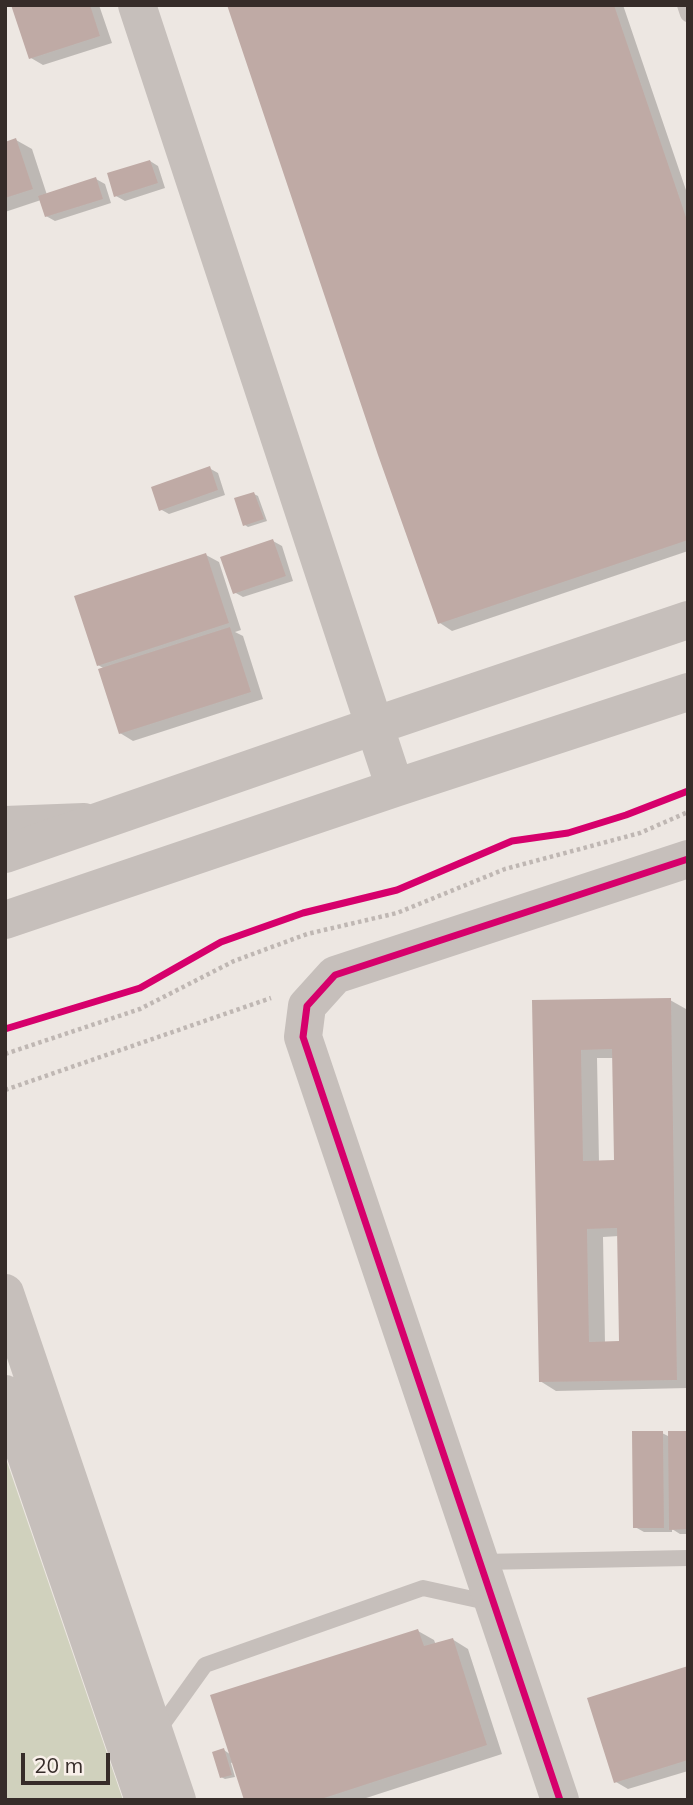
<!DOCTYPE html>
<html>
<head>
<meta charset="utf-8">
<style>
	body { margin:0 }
	#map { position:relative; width:693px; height:1805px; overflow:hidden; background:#ede7e2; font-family:Mulish,sans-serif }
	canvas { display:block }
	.frame { position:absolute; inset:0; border:7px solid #362c29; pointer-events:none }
	.scale { position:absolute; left:21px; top:1753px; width:89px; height:32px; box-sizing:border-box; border:4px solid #362c29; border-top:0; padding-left:9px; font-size:21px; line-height:24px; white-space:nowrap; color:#362c29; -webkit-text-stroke:5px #f9f0ea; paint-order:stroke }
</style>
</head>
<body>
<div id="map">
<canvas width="693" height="1805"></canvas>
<div class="frame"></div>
<div class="scale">20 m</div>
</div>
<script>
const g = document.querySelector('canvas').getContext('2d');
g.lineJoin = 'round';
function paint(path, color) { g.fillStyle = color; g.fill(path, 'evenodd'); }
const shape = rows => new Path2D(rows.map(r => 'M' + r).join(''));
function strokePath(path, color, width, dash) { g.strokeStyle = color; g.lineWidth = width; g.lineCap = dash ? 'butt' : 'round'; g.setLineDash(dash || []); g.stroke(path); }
const green = shape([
	[5,1456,123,1800,5,1800]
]);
const shadow = shape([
	[13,5,99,5,112,43,43,65,31,58],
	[229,5,623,5,688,196,688,551,452,631,440,623],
	[16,140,32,149,47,195,96,179,105,184,111,203,55,221,46,216,41,200,5,212,5,144],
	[150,161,158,166,165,188,125,201,116,196],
	[209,468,218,473,225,495,169,514,160,509],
	[254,494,258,496,267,521,248,527,245,525],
	[273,541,282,546,293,581,243,597,234,592],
	[206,555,219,562,241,630,235,632,243,636,263,699,133,741,120,733,105,669,98,665],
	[670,1000,686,1009,688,1388,556,1391,540,1381,534,1002],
	[597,1058,614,1058,616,1162,599,1162],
	[619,1236,621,1343,605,1343,603,1237],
	[662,1433,670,1437,688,1433,688,1534,680,1534,672,1529,672,1532,644,1532,635,1527],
	[418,1631,434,1640,436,1645,452,1639,468,1649,502,1754,360,1800,246,1800,234,1762,231,1763,235,1777,225,1779,221,1777,224,1750,231,1755],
	[688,1667,688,1771,628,1789,616,1782]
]);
const building = shape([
	[11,5,90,5,100,36,29,59],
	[227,5,614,5,688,223,688,540,438,624,378,455],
	[16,138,33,189,5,198,5,142],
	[150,160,158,183,114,197,107,173],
	[96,177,103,199,45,217,38,196],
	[210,466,218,490,159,511,151,487],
	[254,492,264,519,243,526,234,498],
	[273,539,286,576,233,594,220,557],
	[206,553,229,623,97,666,74,596],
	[230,627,251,692,119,734,98,669],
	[671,998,677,1380,539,1382,532,1000],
	[612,1049,614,1160,583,1161,581,1050],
	[617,1228,619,1341,589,1342,587,1229],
	[632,1431,663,1431,664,1528,633,1528],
	[668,1431,688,1431,688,1529,669,1530],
	[418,1629,424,1646,453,1638,487,1745,318,1800,244,1800,210,1695],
	[688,1666,688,1760,614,1783,587,1698],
	[224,1748,232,1775,220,1778,212,1752]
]);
const path = shape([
	[5,1029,140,988,221,942,303,913,397,890,512,841,568,833,626,815,688,791],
	[5,1054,140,1009,234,961,307,934,397,913,505,869,640,833,688,812],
	[5,1090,271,998]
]);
const service = shape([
	[685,5,688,14],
	[481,1562,688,1558],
	[157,1732,205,1665,423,1588,491,1603]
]);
const minor = shape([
	[5,822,84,819]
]);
const tertiary = shape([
	[137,5,395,788],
	[5,854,374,726,688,620],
	[5,920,395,788,688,692],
	[5,1293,177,1800],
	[5,1394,144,1800],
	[560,1800,303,1037,307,1006,335,975,688,859]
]);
const cycleway = shape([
	[5,1029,140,988,221,942,303,913,397,890,512,841,568,833,626,815,688,791],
	[560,1800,303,1037,307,1006,335,975,688,859]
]);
paint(green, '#d0d1bd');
paint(shadow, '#0003');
paint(building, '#bfaaa5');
strokePath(path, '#bfb7b3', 4.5, [3.5, 3.5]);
strokePath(service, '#c6bfbb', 16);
strokePath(minor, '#c6bfbb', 32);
strokePath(tertiary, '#c6bfbb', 38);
strokePath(cycleway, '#d6006c', 7);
</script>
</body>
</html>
